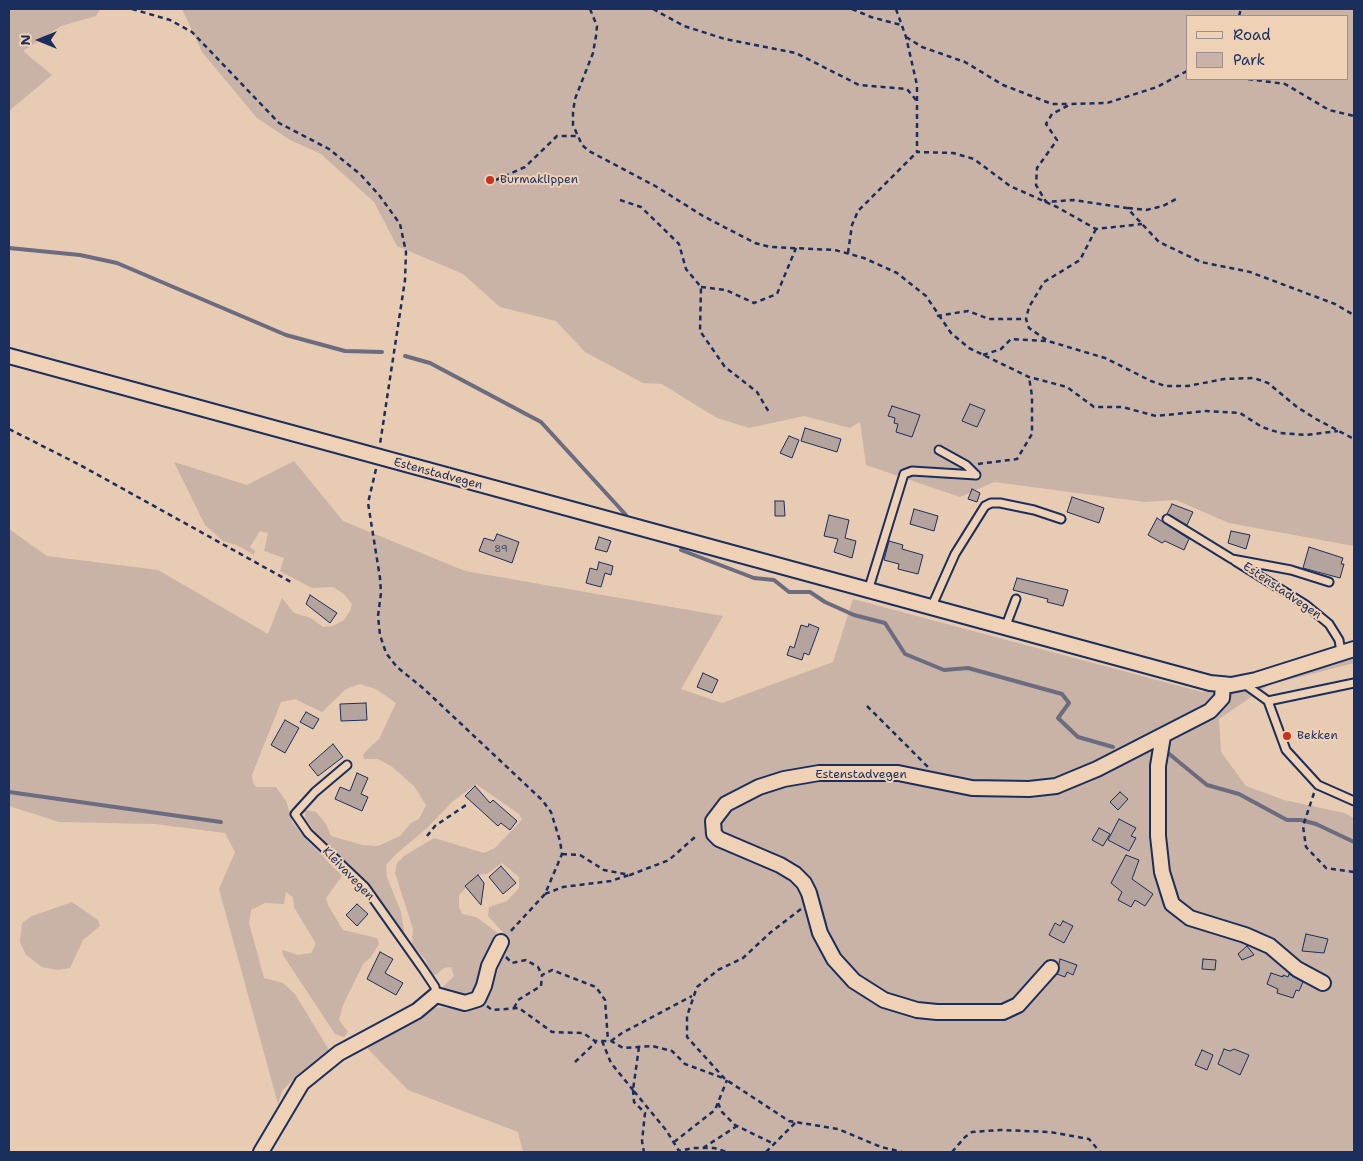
<!DOCTYPE html>
<html>
<head>
<meta charset="utf-8">
<style>
	body { margin:0 }
	#map { position:relative; width:1363px; height:1161px; overflow:hidden; background:#e7cbb2; font-family:"Shantell Sans",sans-serif }
	canvas { display:block }
	.frame { position:absolute; inset:0; border:10px solid #1b2f5e; pointer-events:none }
	.legend { position:absolute; left:1186px; top:15px; width:162px; height:65px; box-sizing:border-box; background:#efd1b6; border:1px solid #9a9093; margin:0; padding:6px 9px; list-style:none; font-size:15px; color:#1b2f5e }
	.legend li { display:flex; align-items:center; gap:10px; height:25px }
	.legend b { width:25px; border:1px solid #9a9093 }
	.north { position:absolute; left:15px; top:15px; width:50px; height:50px; -webkit-text-stroke:4px #efd1b6; paint-order:stroke; rotate:270deg; font-size:14px; font-weight:700; line-height:20px; text-align:center; color:#1b2f5e }
	.north::after { content:''; display:block; margin:auto; width:18px; height:22px; background:#1b2f5e; clip-path:polygon(50% 0,100% 100%,50% 72%,0 100%) }
</style>
</head>
<body>
<div id="map">
<canvas width="1363" height="1161"></canvas>
<div class="frame"></div>
<ul class="legend">
<li><b style="height:6px;background:#efd1b6"></b>Road</li>
<li><b style="height:14px;background:#c9b3a6"></b>Park</li>
</ul>
<div class="north">N</div>
</div>
<script>
const g = document.querySelector('canvas').getContext('2d');
g.lineJoin = 'round';
function paint(path, color) { g.fillStyle = color; g.fill(path, 'evenodd'); }
const shape = rows => new Path2D(rows.map(r => 'M' + r).join(''));
function strokePath(path, color, width, dash) { g.strokeStyle = color; g.lineWidth = width; g.lineCap = dash ? 'butt' : 'round'; g.setLineDash(dash || []); g.stroke(path); }
function write(font, color, halo, rows, align = 'center') {
  g.font = font + ' "Shantell Sans",sans-serif'; g.lineWidth = 4; g.setLineDash([]); g.textBaseline = 'middle'; g.strokeStyle = halo; g.fillStyle = color; for (const [text, x, y, turn = 0] of rows) {
    g.save(); g.translate(x, y); g.rotate((+turn || 0) * Math.PI / 180); g.textAlign = isNaN(turn) ? turn : align; if (halo) g.strokeText(text, 0, 0); g.fillText(text, 0, 0); g.restore();
  }
}
const green = shape([
	[9,9,100,9,96,16,61,26,23,51,52,75,9,111],
	[182,9,1354,9,1354,546,1229,523,1176,500,1145,502,994,482,960,497,866,465,860,422,850,428,804,416,749,428,717,418,662,384,643,383,585,352,556,321,500,307,463,274,397,246,374,202,321,154,290,140,257,118,202,52],
	[1187,16,1347,16,1347,79,1187,79],
	[294,461,343,521,465,571,723,616,681,689,722,703,833,662,853,599,1202,692,1354,650,1354,663,1269,685,1219,719,1221,752,1246,786,1284,800,1344,813,1354,818,1354,1152,523,1152,518,1132,408,1090,367,1048,376,1038,429,1007,461,1008,476,1005,491,993,508,938,488,916,489,907,507,901,519,888,519,877,502,863,487,874,478,875,459,895,459,907,462,914,476,917,499,934,478,988,469,999,441,989,454,976,451,967,444,968,437,974,433,975,425,959,412,945,413,929,395,873,397,863,404,856,434,838,484,853,495,848,522,820,519,814,476,784,452,802,428,827,395,855,386,865,387,877,401,912,405,937,362,877,318,837,305,818,305,810,316,812,326,824,331,836,362,845,378,846,400,836,411,823,419,819,426,805,414,786,391,766,378,759,364,759,363,755,368,749,379,739,396,703,376,689,360,684,346,689,322,712,295,699,281,702,252,775,253,783,256,787,276,787,286,801,293,823,307,840,342,876,326,898,328,905,343,930,377,938,379,944,371,957,363,964,343,1005,339,1020,348,1032,344,1037,335,1034,283,955,282,950,298,955,311,953,316,944,294,907,293,897,286,892,284,904,265,903,251,910,249,923,264,978,283,983,295,994,329,1050,298,1074,282,1091,278,1104,219,889,235,852,225,833,155,824,59,822,9,806,9,529,47,556,158,570,268,634,282,598,294,613,311,618,323,627,333,626,344,620,350,611,352,604,344,594,333,587,312,588,280,571,284,558,264,551,268,533,260,531,250,547,255,551,254,555,239,546,223,541,205,525,174,462,247,485],
	[72,902,98,920,100,926,83,940,70,968,58,970,42,967,26,955,20,942,22,923,32,916]
]);
const stream = shape([
	[9,248,80,255,117,263,286,335,345,351,382,352],
	[405,356,430,363,541,422,626,515],
	[681,550,754,578,774,580,789,592,810,592,825,602,854,615,885,623,905,654,944,670,968,668,1062,694,1069,703,1058,718,1078,737,1113,747],
	[1168,753,1207,785,1239,794,1287,820,1301,820,1316,824,1354,842],
	[9,792,221,822]
]);
const building = shape([
	[970,404,985,410,977,427,962,421,970,404],
	[892,406,920,415,912,437,896,432,898,424,894,423,895,418,888,416,892,406],
	[805,428,841,439,837,452,801,441,805,428],
	[789,436,799,440,792,458,780,453,789,436],
	[972,489,980,493,977,502,968,499,972,489],
	[1072,497,1104,508,1099,523,1067,512,1072,497],
	[775,501,784,501,785,516,775,516,775,501],
	[1172,504,1193,512,1187,525,1167,514,1172,504],
	[914,509,938,516,934,531,910,524,914,509],
	[829,515,849,520,845,538,856,541,852,558,834,552,838,539,824,536,829,515],
	[1157,518,1189,539,1184,550,1165,541,1162,543,1148,535,1157,518],
	[1231,531,1250,535,1246,549,1228,543,1231,531],
	[497,534,519,542,512,563,479,551,484,538,494,541,497,534],
	[599,537,611,541,607,552,595,549,599,537],
	[889,541,903,545,902,549,923,555,918,574,898,569,899,564,884,560,889,541],
	[1309,547,1343,558,1341,564,1344,564,1340,578,1303,568,1309,547],
	[599,562,613,566,611,575,605,573,601,587,586,583,590,568,597,570,599,562],
	[1017,578,1068,590,1063,606,1047,602,1048,599,1013,590,1017,578],
	[310,595,337,613,330,623,306,604,310,595],
	[809,624,819,628,809,655,804,653,802,660,787,655,790,646,794,648,801,625,808,627,809,624],
	[703,673,718,680,712,693,697,687,703,673],
	[366,703,367,720,341,721,340,704,366,703],
	[306,712,319,719,313,729,300,722,306,712],
	[285,720,299,728,285,753,271,745,285,720],
	[333,744,343,757,318,776,309,765,333,744],
	[357,773,368,778,361,794,368,797,362,811,335,799,340,787,350,791,357,773],
	[475,786,490,803,493,800,517,821,510,830,501,823,498,826,465,796,475,786],
	[1120,792,1128,799,1118,810,1110,802,1120,792],
	[1119,819,1136,828,1131,836,1136,838,1129,851,1108,840,1119,819],
	[1099,828,1110,834,1103,846,1092,840,1099,828],
	[1126,855,1139,860,1132,879,1153,894,1145,906,1135,900,1131,907,1118,900,1122,892,1111,883,1126,855],
	[501,866,516,883,503,894,489,877,501,866],
	[478,875,484,883,481,905,465,886,478,875],
	[357,904,368,914,357,926,346,915,357,904],
	[1063,921,1073,926,1064,943,1049,935,1055,923,1060,926,1063,921],
	[1306,934,1328,939,1324,953,1302,951,1306,934],
	[1247,946,1254,955,1242,960,1238,954,1247,946],
	[380,952,393,959,385,973,403,983,396,995,367,979,380,952],
	[1060,959,1077,965,1073,975,1067,972,1065,977,1057,974,1060,959],
	[1203,959,1216,960,1215,970,1202,969,1203,959],
	[1271,973,1283,977,1283,975,1288,977,1289,974,1303,982,1299,991,1296,990,1293,998,1277,993,1278,989,1267,984,1271,973],
	[1224,1049,1230,1051,1234,1049,1249,1055,1240,1075,1218,1064,1224,1049],
	[1202,1050,1213,1055,1207,1070,1195,1065,1202,1050]
]);
const path = shape([
	[132,9,170,20,192,32,279,123,329,149,360,174,379,195,400,224,406,252,405,280,380,444],
	[590,9,597,26,596,36,593,53,575,99,573,112,573,125,582,145,589,151,657,187,703,216,755,243,770,247,835,250,864,258,897,273,926,296,951,333,969,348,1029,377,1067,387,1094,407,1122,407,1156,416,1206,411,1240,413,1262,427,1280,433,1306,435,1338,431],
	[653,9,684,26,725,39,796,53,859,85,907,89,916,100],
	[852,9,871,17,901,25],
	[896,9,906,37,917,85,917,152,953,153,974,159,1010,186,1057,207,1096,229,1142,224],
	[1239,16,1241,9],
	[906,37,922,47,965,62,1003,85,1052,104,1069,104],
	[1187,71,1157,87,1107,103,1071,104,1052,114,1046,124,1057,140,1037,168,1036,185,1046,202,1073,200,1127,208,1159,242,1201,262,1250,272,1335,304,1354,315],
	[1248,79,1285,84,1329,110,1354,116],
	[496,180,525,167,557,136,577,136],
	[620,200,641,207,679,244,686,269,701,287,700,331,725,367,757,392,770,414],
	[1128,208,1146,210,1163,206,1178,198],
	[1096,229,1080,260,1044,282,1029,307,1026,319,1029,328,1048,341,1105,358,1151,381,1165,386,1188,386,1224,379,1254,378,1268,383,1297,407,1316,419,1354,439],
	[848,253,852,225,858,211,917,152],
	[701,287,726,290,754,303,777,294,796,248],
	[937,316,968,311,989,319,1026,319],
	[983,355,1001,349,1011,339,1047,341],
	[9,429,80,465,291,582],
	[978,464,1017,459,1032,434,1032,396,1029,377],
	[376,469,368,503,380,578,381,593,378,616,380,635,386,653,397,667,424,689,542,800,551,812,560,841,562,854,545,894,509,933],
	[867,706,928,767],
	[1314,793,1303,826,1306,847,1326,868,1354,872],
	[427,836,435,826,466,805],
	[562,854,580,855,604,870,630,875,669,860,695,837],
	[545,894,563,887,611,881,629,875],
	[801,909,771,932,743,958,718,970,697,987,687,1016,687,1037,725,1079,789,1121,838,1129,881,1147,902,1152],
	[506,957,512,963,526,960,538,967,542,975],
	[487,1006,492,1010,519,1008,552,1032,583,1033,595,1041,611,1041,623,1048,652,1046,672,1051,685,1064,723,1078],
	[514,1008,518,1000,541,986,542,975,552,970,596,987,605,1000,608,1041],
	[602,1041,611,1063,633,1090],
	[611,1041,622,1033,692,996],
	[639,1047,633,1090,666,1130,679,1151,693,1148,714,1148,727,1152],
	[575,1062,596,1042],
	[633,1090,634,1102,645,1113,642,1141,644,1152],
	[718,1103,722,1112,735,1125,774,1144],
	[674,1142,715,1110,727,1080],
	[703,1148,737,1126],
	[766,1152,796,1122],
	[952,1152,965,1137,972,1132,1000,1130,1050,1132,1089,1139,1100,1152]
]);
const service = shape([
	[939,450,966,465,976,475],
	[1167,519,1232,559,1291,570,1329,582],
	[1235,561,1306,605,1329,624,1339,640,1341,652],
	[868,591,904,474,912,471,976,475],
	[931,608,955,554,985,506,991,503,1000,503,1034,510,1061,519],
	[1005,628,1016,599],
	[1243,683,1268,701,1354,683],
	[1268,701,1286,750,1318,785,1354,801],
	[347,765,315,792,295,814,308,833,365,887,423,969,435,987,436,995]
]);
const minor = shape([
	[9,356,1210,683,1231,685,1256,680,1354,649],
	[1163,736,1158,766,1158,836,1162,872,1172,904,1190,918,1245,935,1270,946,1297,969,1323,983],
	[1051,968,1018,1005,1003,1012,937,1012,917,1010,884,1000,854,981,834,959,820,933,809,893,804,883,795,874,780,865,719,839,714,834,713,821,726,804,759,787,784,779,819,773,898,773,972,788,1029,789,1056,786,1097,769,1210,711,1222,698,1223,685],
	[261,1152,302,1083,339,1053,417,1011,436,995,465,1003,478,999,484,986,489,966,501,942]
]);
const markers = [
	[490,180,5,"#c8321e"],
	[1287,736,5,"#c8321e"]
];
const numberNames = [
	["89",501,549]
];
const poiNames = [
	["Burmaklippen",500,180],
	["Bekken",1297,736]
];
const streetNames = [
	["Estenstadvegen",438,474,15],
	["Estenstadvegen",1282,591,34],
	["Estenstadvegen",861,775],
	["Kleivavegen",348,874,46]
];
paint(green, '#c9b3a6');
strokePath(stream, '#6b6c80', 4);
paint(building, '#b4a49d');
strokePath(building, '#1b2f5e', 1);
strokePath(service, '#1b2f5e', 11);
strokePath(minor, '#1b2f5e', 18);
strokePath(path, '#1b2f5e', 2.5, [5, 4]);
strokePath(service, '#efd1b6', 7);
strokePath(minor, '#efd1b6', 14);
for (const [x, y, r, color] of markers) { const dot = new Path2D(); dot.arc(x, y, r, 0, 2 * Math.PI); g.fillStyle = color; g.fill(dot); strokePath(dot, '#efd1b6', 2); }
write('10px', '#414c6e', null, numberNames);
write('12px', '#1b2f5e', '#efd1b6', poiNames, 'left');
write('12px', '#1b2f5e', '#efd1b6', streetNames);
</script>
</body>
</html>
